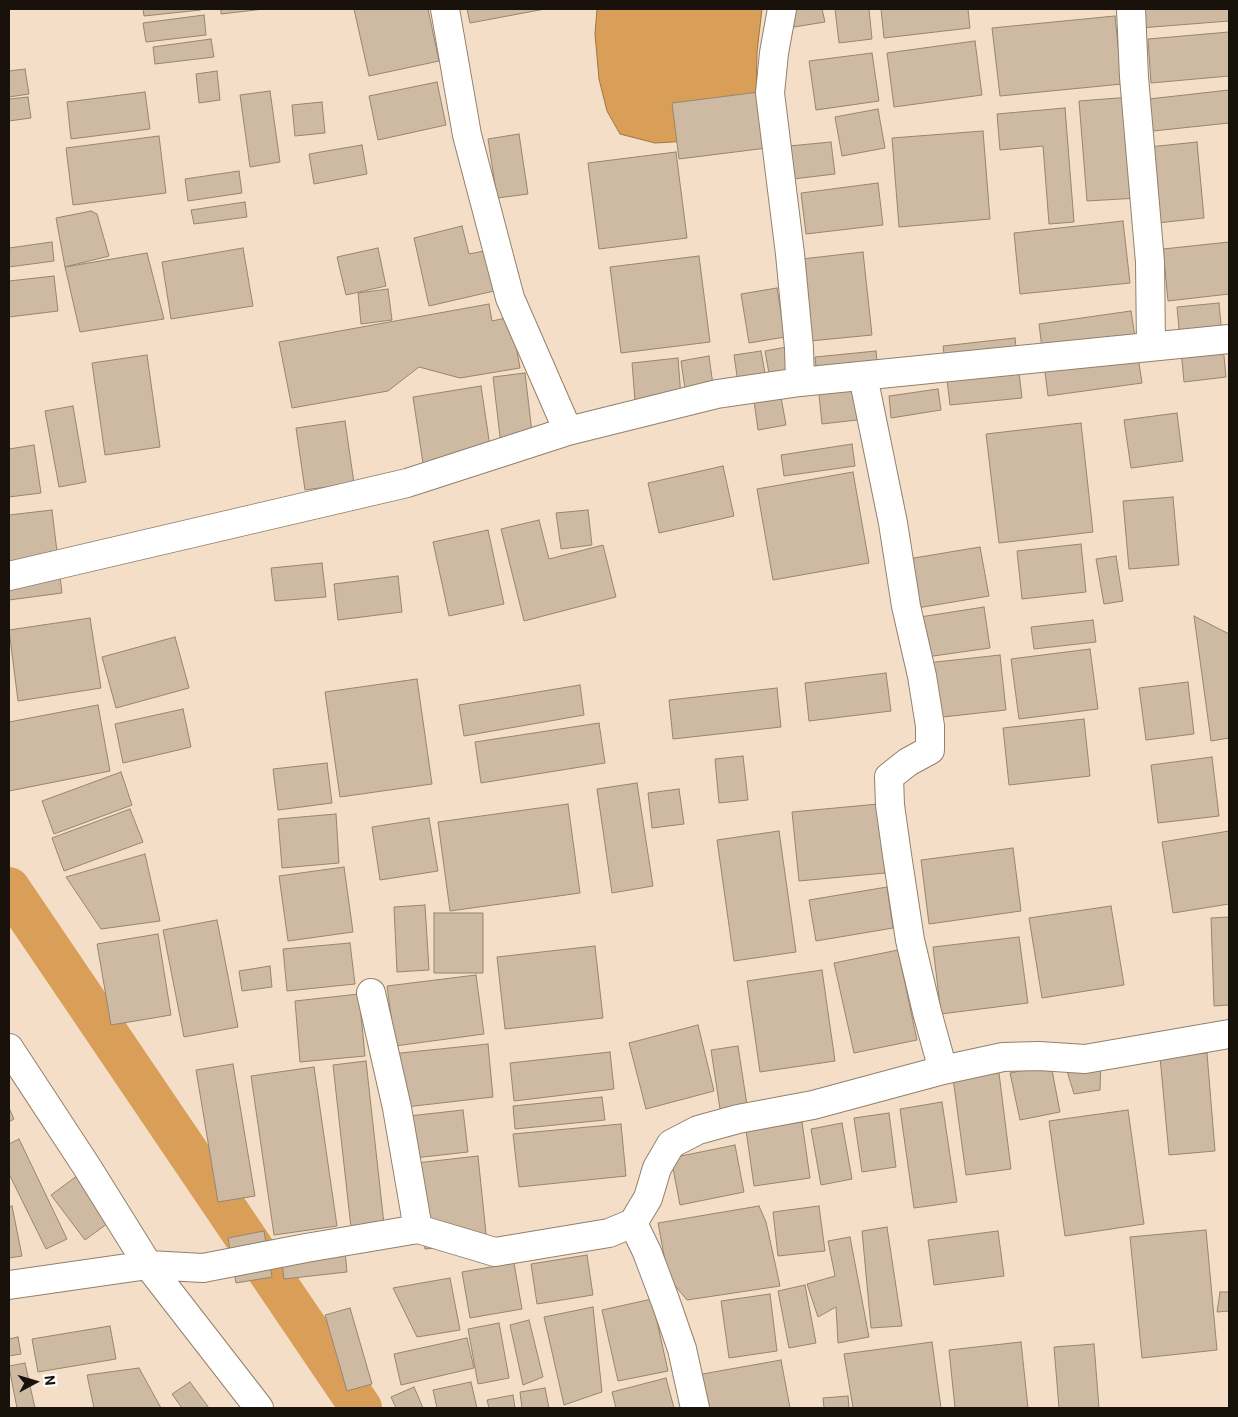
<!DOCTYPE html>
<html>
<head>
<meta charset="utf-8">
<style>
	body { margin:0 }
	#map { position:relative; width:1238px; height:1417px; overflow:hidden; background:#f4dec7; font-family:Roboto,sans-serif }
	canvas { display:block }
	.frame { position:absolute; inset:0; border:10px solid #19120a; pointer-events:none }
	.north { position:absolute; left:10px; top:1357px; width:50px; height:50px; -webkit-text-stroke:4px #fff; paint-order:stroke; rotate:84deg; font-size:14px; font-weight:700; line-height:20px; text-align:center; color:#19120a }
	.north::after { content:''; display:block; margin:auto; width:18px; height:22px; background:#19120a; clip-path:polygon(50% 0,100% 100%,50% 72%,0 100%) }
</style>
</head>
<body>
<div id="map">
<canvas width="1238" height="1417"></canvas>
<div class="frame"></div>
<div class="north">N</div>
</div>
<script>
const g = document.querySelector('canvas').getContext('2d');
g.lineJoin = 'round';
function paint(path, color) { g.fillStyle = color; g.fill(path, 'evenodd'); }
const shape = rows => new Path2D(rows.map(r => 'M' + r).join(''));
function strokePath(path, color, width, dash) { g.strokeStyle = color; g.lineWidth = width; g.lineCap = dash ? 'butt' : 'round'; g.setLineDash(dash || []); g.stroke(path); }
const water = shape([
	[597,9,762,9,757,52,756,101,689,141,655,143,620,134,607,111,599,79,595,34,597,9]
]);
const canal = shape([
	[9,888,361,1408]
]);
const building = shape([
	[143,9,201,9,201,10,144,16,143,9],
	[221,9,264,9,221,14,221,9],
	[354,9,428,9,439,61,369,76,354,9],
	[467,9,545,9,470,23,467,9],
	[792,9,822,9,825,22,794,27,792,9],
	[835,9,869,9,872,39,839,43,835,9],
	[881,9,968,9,970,28,884,38,881,9],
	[1139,9,1229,9,1229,21,1140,28,1139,9],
	[204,15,206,35,146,42,143,23,204,15],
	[1115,16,1122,84,1000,96,992,28,1115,16],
	[1229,32,1229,76,1151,83,1148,39,1229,32],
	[211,39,214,57,155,64,153,47,211,39],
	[975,41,982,95,894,107,887,53,975,41],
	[872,53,879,101,816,110,809,61,872,53],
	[25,69,29,94,9,97,9,71,25,69],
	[217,71,220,100,199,103,196,74,217,71],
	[437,82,446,125,378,140,369,96,437,82],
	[1229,90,1229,123,1153,131,1149,99,1229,90],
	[270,91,280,162,250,167,240,95,270,91],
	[145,92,150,129,71,139,67,102,145,92],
	[759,92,767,148,679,159,672,103,759,92],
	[28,97,31,118,9,121,9,99,28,97],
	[1131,97,1138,198,1087,201,1079,101,1131,97],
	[322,102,325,133,295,136,292,105,322,102],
	[1065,108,1074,222,1049,224,1043,146,1000,150,997,114,1065,108],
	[878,109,885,148,842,156,835,117,878,109],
	[983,131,990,219,899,227,892,138,983,131],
	[519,134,528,194,497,198,488,139,519,134],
	[159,136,166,193,73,205,66,148,159,136],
	[831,142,835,174,793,179,789,146,831,142],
	[1197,142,1204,218,1157,223,1149,147,1197,142],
	[362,145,367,174,314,184,309,154,362,145],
	[676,152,687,238,599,249,588,163,676,152],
	[239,171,242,193,188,201,185,179,239,171],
	[878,183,883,225,806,234,801,193,878,183],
	[245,202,247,217,194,224,191,210,245,202],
	[91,211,97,214,109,256,65,267,56,218,91,211],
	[1123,221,1130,283,1020,294,1014,233,1123,221],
	[462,226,469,254,484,251,494,291,429,306,414,238,462,226],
	[52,242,54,261,9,267,9,248,52,242],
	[1229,242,1229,294,1168,301,1163,249,1229,242],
	[243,248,253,306,171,319,162,262,243,248],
	[378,248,386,286,346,295,337,257,378,248],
	[863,252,872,335,810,341,802,259,863,252],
	[147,253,164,319,80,332,65,267,147,253],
	[699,256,710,342,621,353,610,267,699,256],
	[54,276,58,311,9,317,9,281,54,276],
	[777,288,785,337,749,343,741,294,777,288],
	[388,289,392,320,361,324,358,293,388,289],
	[1219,303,1226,377,1184,382,1177,307,1219,303],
	[489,304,492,321,511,317,520,368,460,378,419,367,388,391,292,408,279,342,489,304],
	[1131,311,1142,383,1048,396,1039,324,1131,311],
	[1015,338,1022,398,950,405,943,346,1015,338],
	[792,346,797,375,770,379,765,351,792,346],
	[761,351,766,379,738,383,734,355,761,351],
	[876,351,883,417,822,424,815,357,876,351],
	[147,355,160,447,105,455,92,363,147,355],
	[709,356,713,385,685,389,681,361,709,356],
	[678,358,681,397,635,401,632,363,678,358],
	[525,373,533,441,501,445,493,377,525,373],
	[481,386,492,460,424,470,413,397,481,386],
	[938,389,941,410,891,418,889,396,938,389],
	[781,397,786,425,758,430,754,401,781,397],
	[73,406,86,482,59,487,45,411,73,406],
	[1177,413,1183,461,1131,468,1124,420,1177,413],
	[345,421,354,483,305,490,296,428,345,421],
	[1081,423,1093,532,999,543,986,434,1081,423],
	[852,444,855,466,784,476,781,455,852,444],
	[34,445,41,493,9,497,9,449,34,445],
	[723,466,734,516,659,533,648,483,723,466],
	[853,472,869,563,773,580,757,489,853,472],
	[1173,497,1179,565,1129,569,1123,501,1173,497],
	[52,510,62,593,9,600,9,515,52,510],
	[588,510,592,545,561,549,556,513,588,510],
	[539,520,549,559,603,545,616,597,524,621,501,529,539,520],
	[488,530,504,604,449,616,433,542,488,530],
	[1081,544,1086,592,1022,599,1017,551,1081,544],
	[980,547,989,596,911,609,902,560,980,547],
	[1116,556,1123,601,1104,604,1096,559,1116,556],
	[322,563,326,597,275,601,271,568,322,563],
	[398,576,402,612,338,620,334,584,398,576],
	[984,607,990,648,926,657,920,617,984,607],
	[1194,616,1229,634,1229,738,1211,741,1194,616],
	[90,618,101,688,18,701,9,630,90,618],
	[1093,620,1096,642,1034,649,1031,627,1093,620],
	[175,637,189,688,116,708,102,657,175,637],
	[1090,649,1098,709,1019,719,1011,659,1090,649],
	[1000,655,1006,710,934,718,927,663,1000,655],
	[886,673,891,711,809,721,805,683,886,673],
	[417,679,432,784,340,797,325,692,417,679],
	[1188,682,1194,734,1146,740,1139,688,1188,682],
	[580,685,584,715,464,736,459,705,580,685],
	[777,688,781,727,673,739,669,700,777,688],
	[98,705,110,771,9,791,9,722,98,705],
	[183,709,191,747,123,763,115,724,183,709],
	[1084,719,1090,776,1009,785,1003,728,1084,719],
	[599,723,605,763,481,783,475,742,599,723],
	[743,756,748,800,719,803,715,759,743,756],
	[1212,757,1219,816,1158,823,1151,765,1212,757],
	[327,763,332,803,278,810,273,769,327,763],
	[121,772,132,805,54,834,42,801,121,772],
	[637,783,653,886,612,893,597,789,637,783],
	[679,789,684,824,652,828,648,793,679,789],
	[568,804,580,893,450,911,438,822,568,804],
	[878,804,885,873,799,881,792,812,878,804],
	[130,809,143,842,64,871,52,838,130,809],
	[336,814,339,863,282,868,278,819,336,814],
	[429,818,438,871,380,880,372,827,429,818],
	[779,831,796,952,734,961,717,840,779,831],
	[1229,831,1229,904,1173,913,1162,842,1229,831],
	[1013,848,1021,911,929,924,921,860,1013,848],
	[145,854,160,921,101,929,66,877,145,854],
	[344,867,353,932,288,941,279,876,344,867],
	[887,887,893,928,816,941,809,900,887,887],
	[425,905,429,970,397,972,394,907,425,905],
	[1111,906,1124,985,1042,998,1029,918,1111,906],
	[434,913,483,913,483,973,434,973,434,913],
	[1229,917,1229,1005,1214,1006,1211,918,1229,917],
	[217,920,238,1027,184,1037,163,930,217,920],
	[158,934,171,1015,111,1025,97,944,158,934],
	[1019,937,1028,1003,941,1014,933,947,1019,937],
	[350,943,355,984,287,991,283,949,350,943],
	[595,946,603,1018,505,1029,497,957,595,946],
	[898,950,917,1040,854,1053,834,963,898,950],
	[270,966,272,987,242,991,239,971,270,966],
	[822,970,835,1061,760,1072,747,981,822,970],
	[476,975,484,1034,395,1046,387,986,476,975],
	[359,994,365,1056,300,1062,295,1001,359,994],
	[698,1025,714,1091,646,1109,629,1043,698,1025],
	[488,1044,493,1097,397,1108,391,1054,488,1044],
	[738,1046,747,1105,720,1109,711,1050,738,1046],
	[610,1052,614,1089,514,1101,510,1063,610,1052],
	[1207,1053,1215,1151,1169,1155,1160,1057,1207,1053],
	[1101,1058,1100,1090,1074,1094,1064,1061,1101,1058],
	[366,1061,386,1242,353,1246,333,1065,366,1061],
	[233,1064,255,1196,218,1202,196,1070,233,1064],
	[998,1065,1011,1169,966,1175,952,1071,998,1065],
	[1051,1065,1060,1112,1020,1120,1010,1073,1051,1065],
	[314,1067,337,1226,274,1235,251,1076,314,1067],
	[602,1097,605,1120,515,1129,513,1106,602,1097],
	[942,1102,957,1202,914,1208,900,1109,942,1102],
	[9,1108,14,1119,9,1122,9,1108],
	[463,1110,468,1152,414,1158,409,1116,463,1110],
	[1128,1110,1144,1224,1065,1236,1049,1121,1128,1110],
	[889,1113,896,1167,862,1172,854,1118,889,1113],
	[802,1122,810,1178,754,1186,746,1130,802,1122],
	[842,1123,852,1179,821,1185,811,1129,842,1123],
	[621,1124,626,1176,519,1187,513,1134,621,1124],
	[19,1139,67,1239,46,1249,9,1174,9,1144,19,1139],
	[735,1145,744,1192,680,1205,671,1158,735,1145],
	[478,1156,487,1243,425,1249,416,1163,478,1156],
	[81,1173,115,1218,85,1240,51,1195,81,1173],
	[12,1206,22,1256,9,1258,9,1207,12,1206],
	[759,1206,766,1222,780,1286,687,1300,668,1277,658,1223,759,1206],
	[819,1206,825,1251,778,1256,773,1212,819,1206],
	[887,1227,902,1326,871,1328,862,1231,887,1227],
	[1206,1230,1217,1350,1142,1358,1130,1237,1206,1230],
	[264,1231,272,1277,236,1283,228,1238,264,1231],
	[998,1231,1004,1276,934,1285,928,1240,998,1231],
	[850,1237,869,1337,838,1343,836,1307,818,1317,807,1284,835,1276,828,1241,850,1237],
	[344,1240,347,1272,284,1279,280,1247,344,1240],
	[587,1255,593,1295,537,1304,531,1264,587,1255],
	[514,1263,522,1309,470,1318,462,1272,514,1263],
	[450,1278,460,1330,417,1337,393,1288,450,1278],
	[805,1285,816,1343,789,1348,778,1291,805,1285],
	[1220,1292,1229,1292,1229,1311,1217,1312,1220,1292],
	[770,1294,777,1351,729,1358,721,1301,770,1294],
	[652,1299,668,1371,618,1381,602,1310,652,1299],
	[593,1307,602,1392,564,1405,544,1317,593,1307],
	[350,1308,372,1384,347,1391,325,1315,350,1308],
	[529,1320,543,1377,523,1385,510,1325,529,1320],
	[499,1323,509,1378,478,1384,468,1329,499,1323],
	[110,1326,116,1359,38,1372,32,1339,110,1326],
	[18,1337,21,1354,9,1356,9,1339,18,1337],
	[467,1338,474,1368,401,1385,394,1354,467,1338],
	[932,1342,941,1408,853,1408,844,1354,932,1342],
	[1021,1342,1028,1408,955,1408,949,1350,1021,1342],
	[1094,1344,1099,1408,1059,1408,1054,1347,1094,1344],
	[781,1360,790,1408,703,1408,697,1375,781,1360],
	[25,1363,35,1408,17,1408,9,1367,9,1366,25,1363],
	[139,1368,161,1408,94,1408,87,1375,139,1368],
	[666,1378,674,1408,616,1408,612,1392,666,1378],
	[190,1382,209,1408,182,1408,172,1394,190,1382],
	[471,1382,477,1408,437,1408,433,1390,471,1382],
	[414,1387,423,1408,396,1408,391,1397,414,1387],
	[545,1388,549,1408,522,1408,520,1392,545,1388],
	[513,1395,515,1408,489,1408,487,1400,513,1395],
	[848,1396,849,1408,824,1408,823,1398,848,1396]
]);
const minor = shape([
	[445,9,467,135,510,298,568,431],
	[782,9,774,53,770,93,790,254,799,348,800,382],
	[1131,9,1134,77,1150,262,1151,346],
	[863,376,893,523,906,606,922,676,930,726,930,750,908,762,889,777,890,805,897,855,910,940,927,1012,943,1070],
	[9,576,407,483,568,431,717,394,800,382,1229,339],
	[371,993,397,1108,418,1229],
	[9,1048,87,1167,148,1265,259,1408],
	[633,1223,647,1252,665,1300,682,1349,695,1408],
	[9,1285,148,1265,203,1268,306,1248,418,1229,495,1252,609,1233,633,1223,648,1198,657,1168,671,1144,698,1130,738,1119,813,1105,943,1070,1003,1057,1039,1056,1085,1059,1229,1034]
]);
paint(water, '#d99f58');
strokePath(water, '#9f7541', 1);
strokePath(canal, '#d99f58', 42);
paint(building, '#ceb9a2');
strokePath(building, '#98856f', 1);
strokePath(minor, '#93806a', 30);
strokePath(minor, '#fff', 28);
</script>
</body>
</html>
